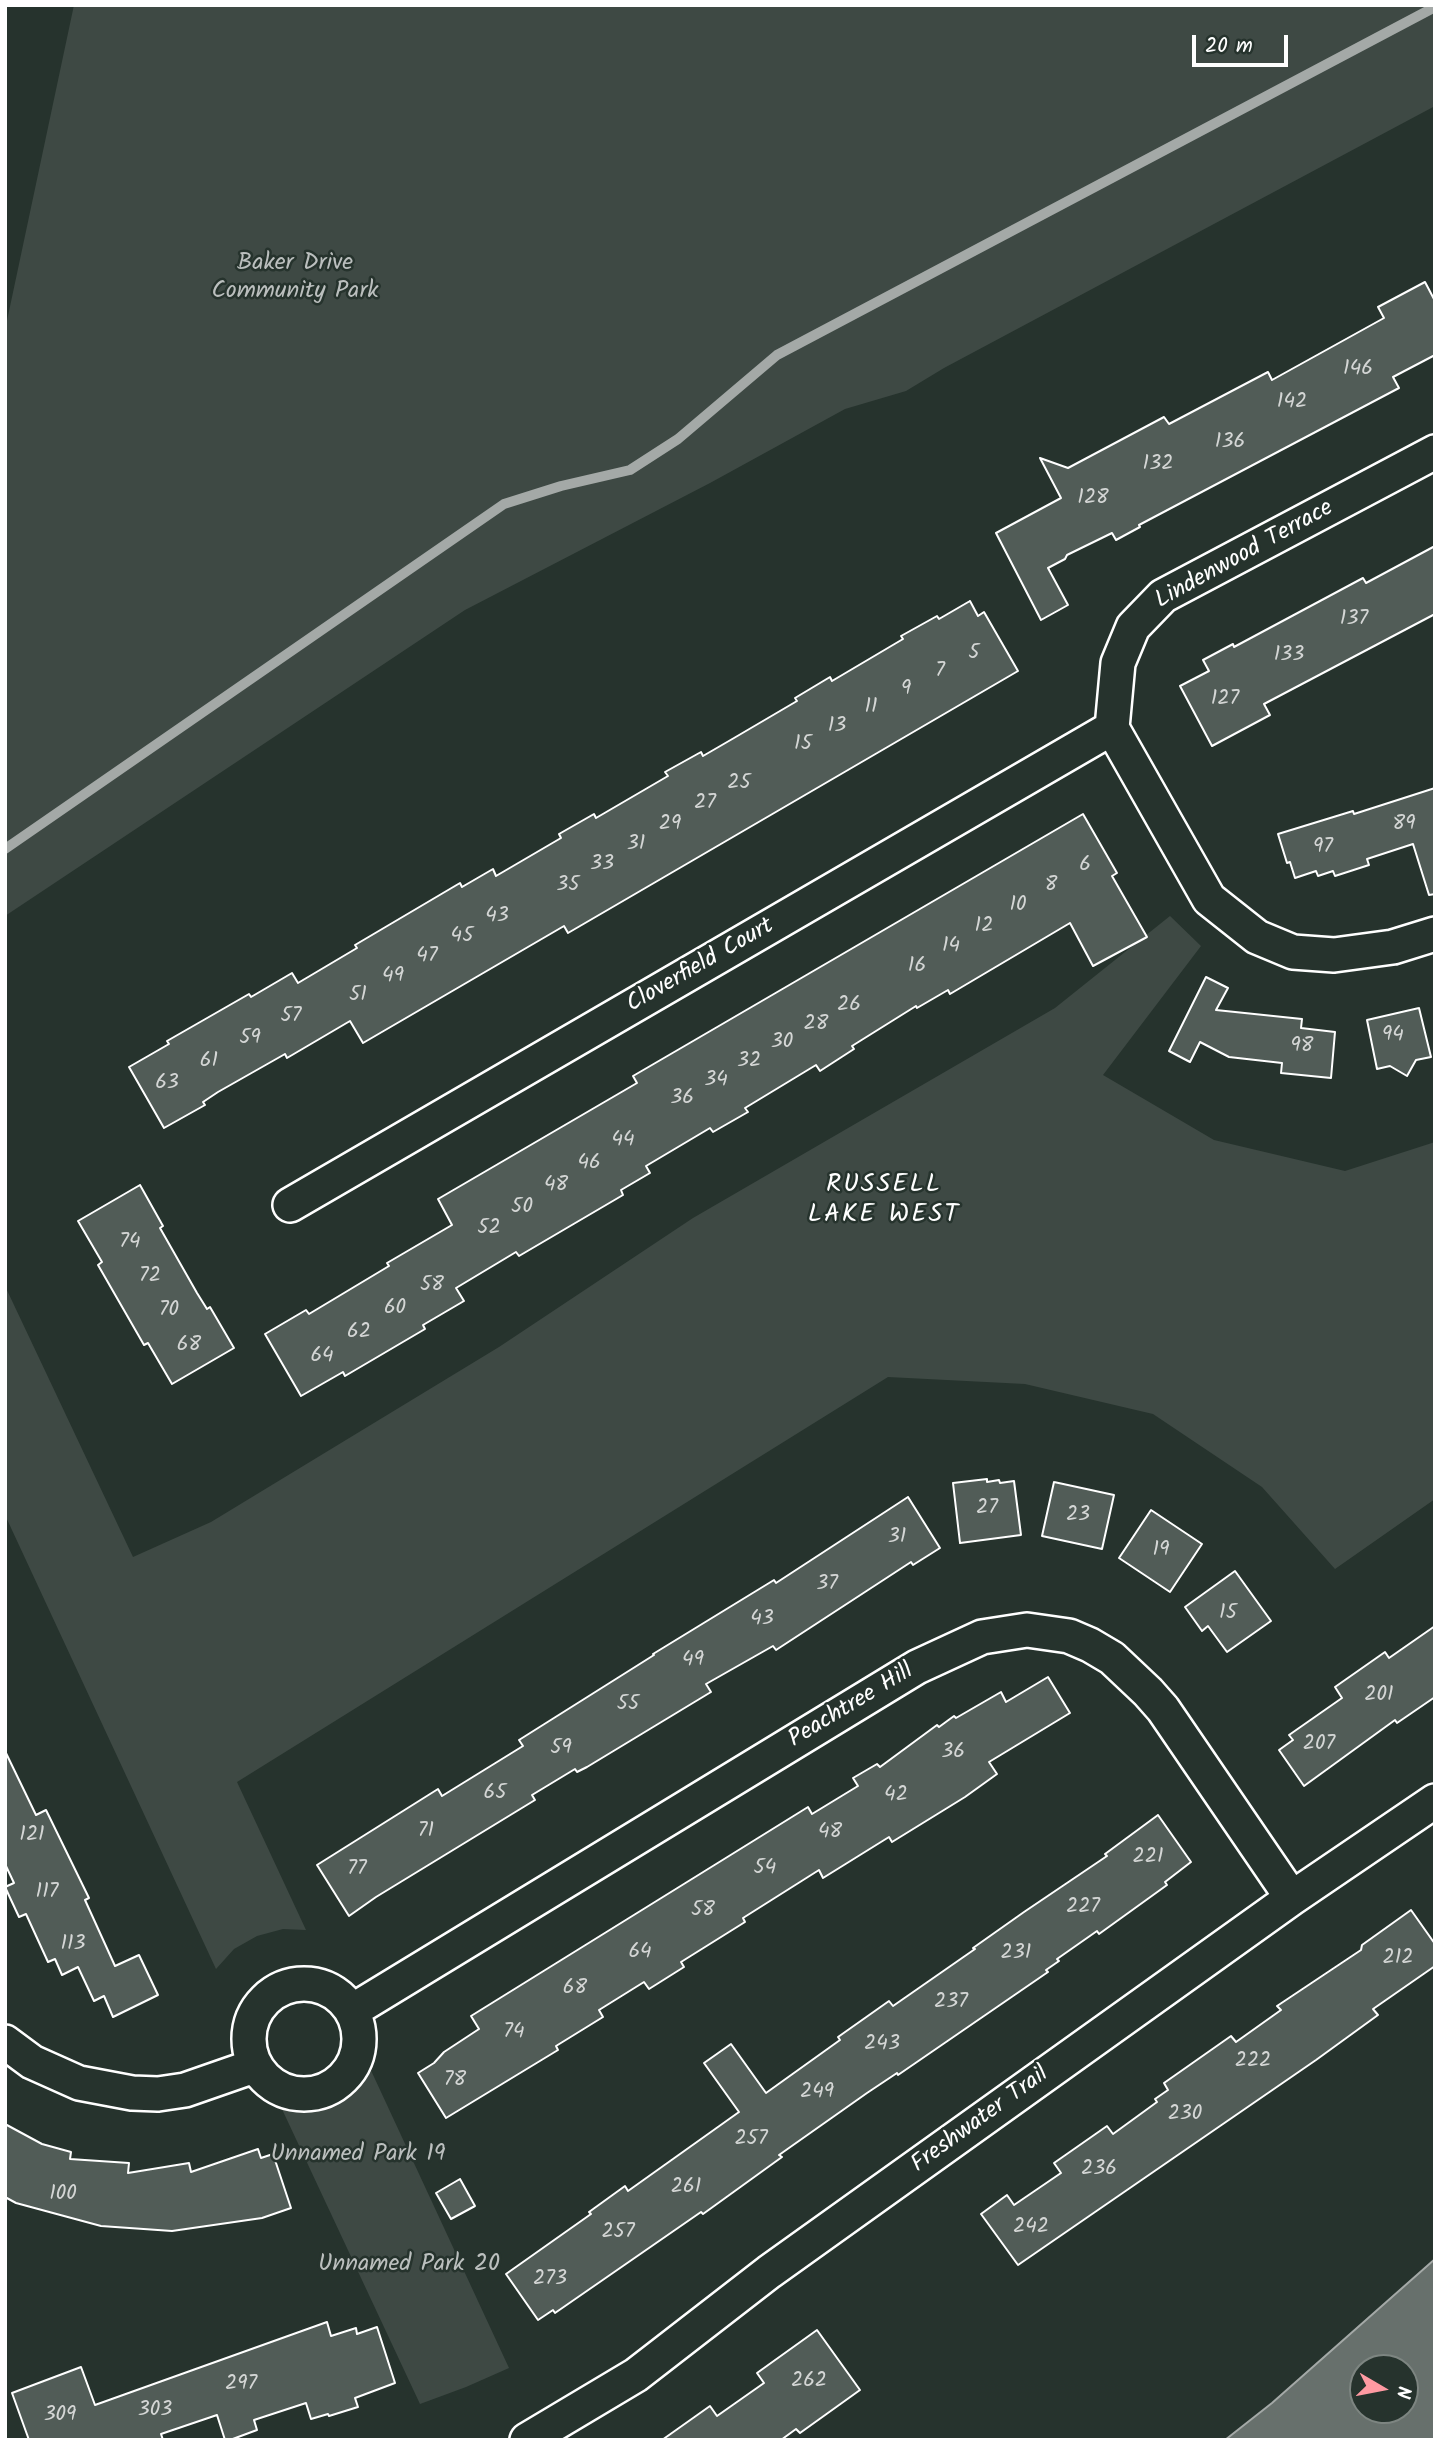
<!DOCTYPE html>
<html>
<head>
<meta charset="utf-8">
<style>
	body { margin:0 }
	#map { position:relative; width:1440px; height:2445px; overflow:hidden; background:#26332d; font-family:Kalam,sans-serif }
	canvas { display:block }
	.frame { position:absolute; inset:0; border:7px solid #fff; pointer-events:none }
	.north { position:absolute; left:1349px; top:2354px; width:70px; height:70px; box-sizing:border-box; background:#26332d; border:2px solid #7d8581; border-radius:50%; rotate:100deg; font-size:19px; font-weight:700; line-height:28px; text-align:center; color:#fff }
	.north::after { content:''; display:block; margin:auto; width:24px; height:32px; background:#ff9aa2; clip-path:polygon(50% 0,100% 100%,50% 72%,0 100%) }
	.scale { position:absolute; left:1192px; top:35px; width:96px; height:32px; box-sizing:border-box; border:4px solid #fff; border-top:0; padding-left:9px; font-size:21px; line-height:24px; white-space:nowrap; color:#fff; -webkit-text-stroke:5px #26332d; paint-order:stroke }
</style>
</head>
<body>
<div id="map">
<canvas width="1440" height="2445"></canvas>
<div class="frame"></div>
<div class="north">N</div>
<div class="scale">20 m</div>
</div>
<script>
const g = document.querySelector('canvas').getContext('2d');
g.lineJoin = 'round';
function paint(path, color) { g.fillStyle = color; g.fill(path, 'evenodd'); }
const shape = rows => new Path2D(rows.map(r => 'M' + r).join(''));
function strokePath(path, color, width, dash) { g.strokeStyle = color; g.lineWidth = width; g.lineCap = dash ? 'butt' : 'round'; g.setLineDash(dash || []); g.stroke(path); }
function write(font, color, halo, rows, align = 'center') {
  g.font = font + ' Kalam,sans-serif'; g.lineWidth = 5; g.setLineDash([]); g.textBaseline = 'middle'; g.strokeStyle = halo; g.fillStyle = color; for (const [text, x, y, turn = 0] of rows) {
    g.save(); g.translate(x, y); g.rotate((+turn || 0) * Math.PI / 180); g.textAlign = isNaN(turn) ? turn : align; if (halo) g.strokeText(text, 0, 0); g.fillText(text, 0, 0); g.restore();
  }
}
const green = shape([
	[74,5,1435,5,1435,106,944,368,906,391,845,409,710,483,465,610,5,916,5,330],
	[1170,916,1201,946,1103,1075,1214,1140,1345,1171,1435,1142,1435,1499,1335,1569,1262,1487,1153,1414,1025,1384,888,1377,237,1782,306,1930,283,1929,257,1936,234,1949,216,1969,5,1515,5,1286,133,1557,211,1522,499,1347,693,1218,1055,1008],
	[368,2064,509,2368,466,2387,420,2404,281,2107,308,2106,333,2097,351,2084]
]);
const water = shape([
	[1435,2259,1435,2440,1225,2440,1272,2403,1435,2259],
	[1363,2368,1405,2368,1405,2410,1363,2410,1363,2368]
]);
const stream = shape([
	[5,849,504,504,561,486,630,470,678,439,777,355,1435,7]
]);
const building = shape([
	[1425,282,1435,301,1435,355,1393,377,1399,388,1139,525,1140,527,1116,540,1112,533,1067,555,1065,559,1048,568,1068,605,1041,620,996,533,1061,498,1040,458,1068,468,1164,417,1169,424,1268,372,1272,380,1384,318,1378,307,1425,282],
	[1435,546,1435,614,1264,704,1270,715,1212,746,1180,686,1209,671,1203,660,1233,644,1234,647,1363,578,1366,583,1435,546],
	[970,601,978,616,984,612,1018,671,568,933,564,926,363,1043,350,1021,287,1058,285,1054,218,1092,203,1102,205,1105,164,1128,129,1067,169,1044,167,1041,249,994,251,997,292,973,298,983,357,948,355,945,460,883,462,887,493,869,496,876,561,838,559,834,594,814,596,818,668,776,665,772,701,752,703,756,734,738,797,701,795,698,830,677,832,681,903,639,901,636,937,616,939,619,970,601],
	[1435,788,1435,894,1429,895,1413,844,1367,859,1369,865,1335,876,1333,871,1318,876,1316,871,1295,878,1290,862,1287,863,1278,834,1353,811,1354,814,1435,788],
	[1083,814,1117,873,1112,876,1147,937,1093,966,1070,923,950,994,948,990,917,1008,916,1006,852,1046,854,1049,820,1071,816,1065,745,1108,748,1112,713,1132,710,1128,646,1166,650,1173,621,1190,623,1195,519,1256,516,1252,456,1288,464,1301,423,1325,425,1329,345,1376,343,1372,301,1396,265,1334,306,1310,309,1314,389,1266,387,1263,452,1225,438,1199,637,1083,633,1076,1083,814],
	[1206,977,1228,988,1216,1010,1302,1019,1301,1028,1335,1032,1331,1078,1281,1073,1282,1063,1229,1057,1200,1042,1190,1062,1169,1051,1206,977],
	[1419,1008,1431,1057,1416,1060,1407,1076,1390,1066,1377,1069,1367,1020,1419,1008],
	[140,1185,163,1226,160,1228,197,1293,207,1309,210,1307,234,1348,172,1384,148,1343,144,1345,98,1265,102,1262,78,1221,140,1185],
	[987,1479,987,1482,999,1480,1000,1483,1014,1481,1021,1535,960,1543,953,1483,987,1479],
	[1054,1482,1114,1495,1102,1549,1042,1536,1054,1482],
	[908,1497,940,1548,913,1565,911,1562,776,1650,773,1646,706,1684,711,1692,587,1767,577,1772,575,1769,532,1795,535,1800,376,1897,349,1916,317,1865,438,1789,442,1796,523,1746,519,1740,654,1655,653,1654,774,1580,776,1583,908,1497],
	[1151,1510,1202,1544,1170,1592,1119,1558,1151,1510],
	[1235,1571,1271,1621,1227,1652,1208,1626,1202,1631,1185,1607,1235,1571],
	[1435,1626,1435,1697,1397,1723,1395,1720,1304,1786,1279,1750,1293,1740,1289,1735,1342,1698,1335,1687,1385,1652,1389,1658,1435,1626],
	[1048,1677,1070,1713,989,1762,997,1774,965,1797,892,1842,889,1837,823,1878,819,1870,743,1918,745,1922,681,1962,684,1967,649,1989,644,1982,599,2010,603,2017,556,2046,558,2050,446,2118,418,2073,434,2063,444,2052,479,2029,471,2016,808,1807,812,1814,858,1786,853,1778,877,1764,880,1767,937,1725,939,1727,954,1716,956,1718,1001,1692,1006,1702,1048,1677],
	[5,1751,36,1815,46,1810,89,1898,85,1900,115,1966,139,1955,158,1995,113,2017,104,1996,94,2001,78,1967,62,1975,55,1959,48,1962,26,1914,19,1917,5,1887,14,1883,5,1864,5,1751],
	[1158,1815,1191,1862,1165,1882,1167,1885,1099,1934,1097,1931,1057,1959,1059,1961,1046,1970,1048,1972,898,2075,897,2073,867,2093,779,2155,782,2157,703,2214,701,2212,555,2313,553,2310,538,2320,506,2274,591,2214,589,2212,625,2186,628,2191,739,2112,704,2063,731,2044,766,2093,840,2040,838,2037,889,2001,893,2006,975,1949,973,1948,1024,1912,1107,1856,1105,1854,1158,1815],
	[1411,1910,1435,1944,1435,1966,1373,2009,1378,2015,1316,2060,1018,2265,981,2214,1007,2195,1014,2205,1061,2173,1054,2163,1107,2126,1113,2134,1157,2102,1155,2099,1168,2090,1164,2083,1231,2036,1236,2042,1281,2010,1277,2006,1361,1950,1362,1945,1411,1910],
	[5,2124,42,2144,71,2152,70,2159,129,2163,128,2173,189,2163,191,2172,258,2149,261,2158,273,2154,291,2208,262,2218,172,2231,101,2226,16,2203,5,2197,5,2124],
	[460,2179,475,2206,451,2219,436,2193,460,2179],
	[327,2322,331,2336,356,2328,357,2334,377,2327,395,2383,355,2398,358,2407,329,2416,328,2414,311,2419,306,2403,254,2420,257,2430,230,2440,225,2440,217,2415,161,2434,163,2440,29,2440,12,2393,81,2367,95,2405,327,2322],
	[817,2330,860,2390,800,2433,796,2429,781,2440,662,2440,710,2406,717,2416,764,2383,757,2373,817,2330]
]);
const street = shape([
	[1435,452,1163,596,1133,627,1118,663,1112,728,1209,899,1257,937,1293,952,1334,955,1393,947,1435,934],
	[290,1205,1112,728],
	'249 2039a55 55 0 1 1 110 0a55 55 0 1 1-110 0Z',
	[352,2011,917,1667,982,1637,1027,1630,1069,1636,1090,1645,1112,1658,1148,1692,1163,1709,1292,1898],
	[5,2042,32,2062,79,2083,132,2093,158,2094,185,2090,254,2066],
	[527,2440,636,2375,769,2272,1292,1898,1435,1801]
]);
const numberNames = [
	["146",1358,370],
	["142",1292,403],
	["136",1230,443],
	["132",1158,465],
	["128",1093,499],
	["137",1354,620],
	["5",974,654],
	["133",1289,656],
	["7",940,672],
	["9",906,690],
	["127",1225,700],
	["11",871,708],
	["13",837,727],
	["15",803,745],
	["25",739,784],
	["27",705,804],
	["29",670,825],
	["89",1404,825],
	["31",636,845],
	["97",1323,848],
	["33",602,865],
	["6",1085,866],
	["35",568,886],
	["8",1051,886],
	["10",1018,906],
	["43",497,917],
	["12",984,927],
	["45",462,937],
	["14",951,947],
	["47",427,957],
	["16",917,967],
	["49",393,977],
	["51",358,996],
	["26",849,1006],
	["57",291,1017],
	["28",816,1025],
	["94",1393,1036],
	["59",250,1039],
	["30",782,1043],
	["98",1302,1047],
	["61",209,1062],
	["32",749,1062],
	["34",716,1081],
	["63",167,1084],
	["36",682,1099],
	["44",623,1141],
	["46",589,1164],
	["48",556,1186],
	["50",522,1208],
	["52",489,1229],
	["74",130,1243],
	["72",150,1277],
	["58",432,1286],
	["60",395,1309],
	["70",169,1311],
	["62",359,1333],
	["68",189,1346],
	["64",322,1357],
	["27",987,1509],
	["23",1078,1516],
	["31",897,1538],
	["19",1161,1551],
	["37",827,1585],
	["15",1228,1614],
	["43",762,1620],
	["49",693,1661],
	["201",1379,1696],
	["55",628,1705],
	["207",1319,1745],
	["59",561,1749],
	["36",953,1753],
	["65",495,1794],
	["42",896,1796],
	["71",426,1832],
	["48",830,1833],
	["121",32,1836],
	["221",1148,1858],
	["54",765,1869],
	["77",357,1870],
	["117",47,1893],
	["227",1083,1908],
	["58",703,1911],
	["113",73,1945],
	["64",640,1953],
	["231",1016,1954],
	["212",1398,1959],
	["68",575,1989],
	["237",951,2003],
	["74",514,2033],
	["243",882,2045],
	["222",1253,2062],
	["78",455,2081],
	["249",817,2093],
	["230",1185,2115],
	["257",751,2140],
	["236",1099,2170],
	["261",686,2188],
	["100",63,2195],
	["242",1031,2228],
	["257",618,2233],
	["273",550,2280],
	["262",809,2382],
	["297",241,2385],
	["303",155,2411],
	["309",60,2416]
];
const parkNames = [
	["Baker Drive",295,265],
	["Community Park",295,293],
	["Unnamed Park 19",358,2156],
	["Unnamed Park 20",409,2266]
];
const streetNames = [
	["Lindenwood Terrace",1245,556,-29],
	["Cloverfield Court",701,967,-30],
	["Peachtree Hill",852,1707,-31],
	["Freshwater Trail",981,2121,-36]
];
const neighbourhoodNames = [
	["RUSSELL",884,1187],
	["LAKE WEST",884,1217]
];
paint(green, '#3e4944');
paint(water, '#67706c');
strokePath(water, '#a4a9a7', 2);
strokePath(stream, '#a4a9a7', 10);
paint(building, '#515c57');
strokePath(building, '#fff', 2);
strokePath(street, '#fff', 38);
strokePath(street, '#26332d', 33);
write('21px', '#d4d6d5', null, numberNames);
write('24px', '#bbbfbe', '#26332d', parkNames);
write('24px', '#fff', '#26332d', streetNames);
g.letterSpacing = '2px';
write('26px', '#fff', '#26332d', neighbourhoodNames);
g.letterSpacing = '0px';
</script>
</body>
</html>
